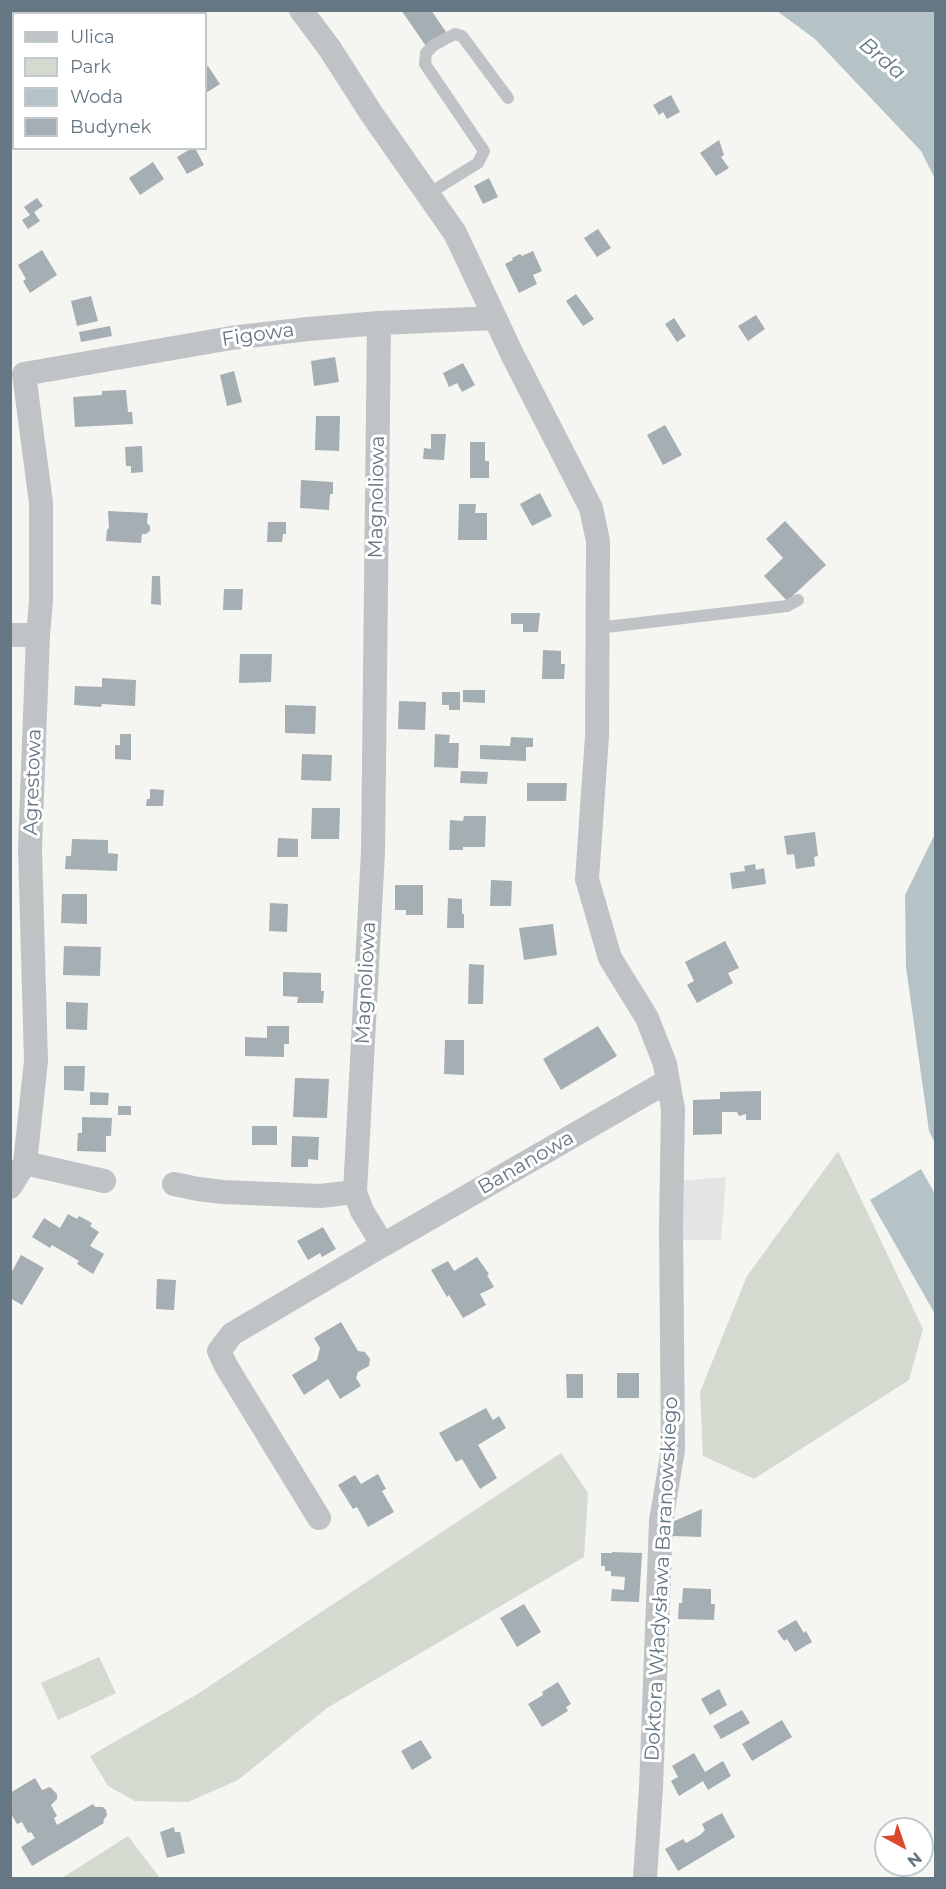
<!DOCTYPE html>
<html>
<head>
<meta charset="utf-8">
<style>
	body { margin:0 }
	#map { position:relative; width:946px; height:1889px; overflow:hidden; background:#f5f5f2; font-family:Montserrat,sans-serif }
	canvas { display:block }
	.frame { position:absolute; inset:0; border:12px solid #657782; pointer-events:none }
	.legend { position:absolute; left:12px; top:12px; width:195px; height:138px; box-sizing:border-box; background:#fff; border:2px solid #c1c9cd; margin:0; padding:8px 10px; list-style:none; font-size:18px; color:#657782 }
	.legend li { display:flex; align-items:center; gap:12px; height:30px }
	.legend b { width:30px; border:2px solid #c1c9cd }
	.north { position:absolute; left:874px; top:1817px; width:60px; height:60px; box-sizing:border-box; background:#fff; border:2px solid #c1c9cd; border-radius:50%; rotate:140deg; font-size:16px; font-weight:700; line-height:24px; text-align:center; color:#657782 }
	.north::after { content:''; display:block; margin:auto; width:21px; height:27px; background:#db482c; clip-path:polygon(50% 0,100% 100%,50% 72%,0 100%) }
</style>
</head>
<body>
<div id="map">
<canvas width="946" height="1889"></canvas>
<div class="frame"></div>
<ul class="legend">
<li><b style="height:8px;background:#bfc3c6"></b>Ulica</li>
<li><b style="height:16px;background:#d5dad1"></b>Park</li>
<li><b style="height:16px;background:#b5c3c6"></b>Woda</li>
<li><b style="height:16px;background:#a5aeb3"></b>Budynek</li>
</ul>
<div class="north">N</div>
</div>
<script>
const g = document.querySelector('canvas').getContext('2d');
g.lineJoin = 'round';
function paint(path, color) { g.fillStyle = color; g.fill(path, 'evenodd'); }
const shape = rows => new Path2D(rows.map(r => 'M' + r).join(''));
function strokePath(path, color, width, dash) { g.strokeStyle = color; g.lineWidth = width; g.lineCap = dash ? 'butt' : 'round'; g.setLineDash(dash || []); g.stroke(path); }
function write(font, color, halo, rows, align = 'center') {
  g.font = font + ' Montserrat,sans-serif'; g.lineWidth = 6; g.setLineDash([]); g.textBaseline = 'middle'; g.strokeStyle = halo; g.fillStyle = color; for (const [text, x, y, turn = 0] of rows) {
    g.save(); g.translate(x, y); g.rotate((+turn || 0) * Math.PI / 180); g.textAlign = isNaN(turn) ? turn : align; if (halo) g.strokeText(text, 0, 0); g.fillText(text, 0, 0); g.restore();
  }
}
const built = shape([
	[726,1177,721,1240,679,1240,676,1181]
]);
const green = shape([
	[838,1151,923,1329,909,1380,754,1479,703,1456,700,1392,747,1276],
	[561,1453,588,1493,584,1557,327,1708,238,1780,188,1802,135,1801,108,1786,90,1756,196,1695],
	[99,1657,116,1693,58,1720,41,1683],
	[128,1836,160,1878,62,1878]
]);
const water = shape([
	[777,11,935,11,935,179,921,151,815,39],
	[935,834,936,834,935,1143,929,1131,906,967,905,895],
	[921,1169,935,1194,935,1314,870,1200]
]);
const building = shape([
	[71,10,90,10,92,14,67,14],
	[401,10,431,10,446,32,426,46],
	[208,66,220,84,206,93,206,67],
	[671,95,680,112,667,119,663,112,659,115,653,105],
	[719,140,724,155,721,157,729,168,716,176,700,153],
	[192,148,195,148,204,165,187,174,177,157],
	[153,162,164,179,140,195,129,178],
	[489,178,498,197,483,204,474,186],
	[37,198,43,206,34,212,40,221,28,229,22,220,30,215,24,207],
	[598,229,611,248,597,257,584,238],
	[42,250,57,275,30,293,23,281,26,279,18,265],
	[533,251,542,271,533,275,537,284,519,293,505,264,513,260,512,258,520,254,522,256],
	[576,294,594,319,583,326,566,301],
	[91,296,98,321,77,326,71,301],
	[756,315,765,329,748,341,738,326],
	[674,318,686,336,677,342,665,324],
	[110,326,112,336,81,342,79,332],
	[335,357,339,382,314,386,311,361],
	[463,363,475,385,462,392,457,383,449,387,443,373],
	[234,371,242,402,227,406,220,375],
	[126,390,128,412,132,412,133,424,75,427,73,397,102,395,102,391],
	[316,416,340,416,339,451,315,450],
	[665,425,682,455,663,465,647,435],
	[431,434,446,434,444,460,423,459,424,448,431,449],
	[470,442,485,442,485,461,489,461,489,478,470,478],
	[142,446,143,472,131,473,131,466,126,466,125,447],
	[301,480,333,482,333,494,330,494,329,510,300,508],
	[540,493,552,516,532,526,520,504],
	[459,504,476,504,475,513,487,513,487,540,458,540],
	[108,511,148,513,147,523,150,526,150,531,146,534,142,534,141,543,106,541,107,530,109,528],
	[785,521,826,565,787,601,764,576,783,558,766,539],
	[268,522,286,522,286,534,283,534,282,542,267,542],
	[152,576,160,576,161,605,151,604],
	[224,589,243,589,242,610,223,610],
	[511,613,540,613,538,632,523,632,523,624,511,624],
	[543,650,561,651,561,664,565,664,564,679,542,679],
	[240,654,272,654,271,682,239,683],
	[102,678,136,680,135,706,102,704,101,707,74,705,75,686,102,687],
	[463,690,485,690,485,703,463,702],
	[442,692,460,692,460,710,449,710,449,705,442,705],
	[399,701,426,702,425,730,398,729],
	[285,705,316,706,315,734,285,733],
	[120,734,131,734,131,760,115,759,115,745,120,745],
	[435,734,450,735,449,743,459,743,458,768,434,767],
	[511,737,533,738,533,747,526,747,526,761,480,759,480,745,510,746],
	[302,754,332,755,331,781,301,780],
	[461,771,488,772,487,784,460,783],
	[527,783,567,783,566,801,527,801],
	[150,789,164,790,163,806,146,806,147,799,150,799],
	[312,808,340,808,339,839,311,839],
	[464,816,486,816,485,847,463,847,463,850,449,850,450,820,463,821],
	[815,832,818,856,814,857,815,866,796,869,794,854,787,855,784,836],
	[278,838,298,839,298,857,277,857],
	[72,839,108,840,108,853,118,854,117,871,65,869,66,856,71,856],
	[755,864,756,870,764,868,766,884,732,889,730,873,745,871,744,866],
	[491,880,512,881,511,906,490,906],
	[395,885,423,885,423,915,406,915,406,910,395,910],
	[62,894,87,894,87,924,61,923],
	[448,898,462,899,462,914,464,914,464,928,447,928],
	[270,903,288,904,287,932,269,931],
	[553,924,557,955,524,960,519,928],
	[725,941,739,968,728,973,733,983,697,1003,687,985,694,981,685,962],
	[64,946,101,947,100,976,63,975],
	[469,964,484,965,483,1004,468,1004],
	[283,972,321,973,321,991,324,991,323,1003,297,1003,298,997,283,996],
	[66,1002,88,1003,87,1030,66,1029],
	[267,1026,289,1026,289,1044,284,1044,284,1057,245,1056,245,1037,267,1038],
	[598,1026,617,1056,561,1090,543,1059],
	[445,1040,464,1040,464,1075,444,1074],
	[64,1066,85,1066,84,1091,64,1090],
	[295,1078,329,1079,327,1118,293,1117],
	[761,1091,761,1120,746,1120,746,1114,739,1116,737,1112,722,1112,722,1134,693,1135,693,1100,720,1099,720,1092],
	[90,1092,109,1093,108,1105,90,1105],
	[118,1106,131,1106,131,1115,118,1115],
	[82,1117,112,1118,111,1136,106,1136,106,1152,77,1151,78,1133,82,1133],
	[252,1126,277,1126,277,1145,252,1145],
	[292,1136,319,1137,318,1160,308,1159,308,1167,291,1167],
	[68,1214,77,1219,79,1216,92,1223,90,1226,99,1232,90,1246,104,1254,93,1274,77,1264,79,1261,52,1245,50,1248,32,1237,44,1218,60,1228],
	[323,1227,336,1249,322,1257,320,1253,308,1260,297,1241],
	[21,1255,44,1268,22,1305,10,1298,10,1275],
	[477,1257,489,1274,487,1275,494,1287,480,1294,486,1305,463,1318,449,1295,447,1297,431,1270,448,1261,454,1271],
	[157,1279,176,1280,174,1310,156,1309],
	[341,1322,358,1351,365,1352,370,1359,369,1366,358,1372,356,1378,361,1386,340,1399,328,1379,304,1395,292,1375,317,1360,320,1348,314,1338],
	[617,1373,639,1373,639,1398,617,1398],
	[566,1374,583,1374,583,1398,567,1398],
	[486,1408,493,1420,499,1416,506,1428,478,1445,497,1478,480,1489,462,1459,456,1462,439,1433],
	[378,1474,386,1489,382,1491,394,1512,368,1527,357,1507,353,1509,338,1485,355,1475,361,1484],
	[702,1509,701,1537,672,1536,672,1522],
	[612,1552,642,1553,639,1602,611,1601,612,1589,624,1590,625,1577,611,1576,611,1571,605,1571,605,1566,601,1566,601,1553,612,1553],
	[683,1588,711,1589,711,1604,715,1604,714,1620,678,1619,679,1603,682,1603],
	[524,1604,541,1632,517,1647,500,1618],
	[796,1620,804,1633,806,1631,812,1642,795,1652,787,1639,784,1641,777,1631],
	[558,1682,571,1704,566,1707,568,1711,542,1727,528,1704,543,1695,542,1692],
	[719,1689,727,1705,710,1715,701,1699],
	[742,1710,750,1723,721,1739,713,1726],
	[782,1720,792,1737,752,1761,742,1744],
	[421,1740,432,1758,412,1770,401,1751],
	[694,1753,705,1772,723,1761,731,1776,708,1790,703,1781,679,1796,671,1781,678,1777,672,1766],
	[35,1778,42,1790,50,1787,57,1794,57,1799,51,1805,57,1816,54,1818,57,1825,93,1804,95,1807,103,1807,106,1810,107,1815,103,1821,104,1823,32,1866,21,1847,35,1838,31,1832,28,1833,22,1822,17,1824,10,1812,10,1807,13,1806,10,1803,10,1793],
	[722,1813,735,1837,678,1871,665,1849,683,1839,686,1843,700,1835,705,1830,702,1824],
	[174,1827,175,1832,180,1832,185,1853,167,1858,160,1832]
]);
const service = shape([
	[428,194,478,163,484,151,425,64,426,53,434,45,445,39,455,34,462,36,508,98],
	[597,628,787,606,798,600]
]);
const minor = shape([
	[301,10,330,49,371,113,455,233,513,356,591,508,598,541,597,736,587,879,610,958,647,1018,665,1064,673,1109,671,1226,673,1450,661,1521,651,1788,645,1878],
	[10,635,38,635],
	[25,1163,104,1181],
	[174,1184,198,1189,223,1192,320,1196,355,1192],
	[10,1187,25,1163,36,1061,30,849,38,635,41,601,41,503,24,374,231,338,308,329,379,323,495,318],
	[383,1245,668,1081],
	[319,1518,226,1366,219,1351,232,1334,383,1245,362,1211,355,1192,373,852,379,323]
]);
const streetNames = [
	["Figowa",258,335,-8],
	["Magnoliowa",377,497,-89],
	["Agrestowa",33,782,-88],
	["Magnoliowa",366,983,-87],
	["Bananowa",526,1163,-30],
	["Doktora Władysława Baranowskiego",662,1579,-87]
];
const waterNames = [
	["Brda",882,59,40]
];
paint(built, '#e3e4e3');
paint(green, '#d5dad1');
paint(water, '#b5c3c6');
paint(building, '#a5aeb3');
strokePath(service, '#bfc3c6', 12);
strokePath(minor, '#bfc3c6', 24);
write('20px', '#657782', '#fff', streetNames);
write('italic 21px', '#61797f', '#fff', waterNames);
</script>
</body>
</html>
